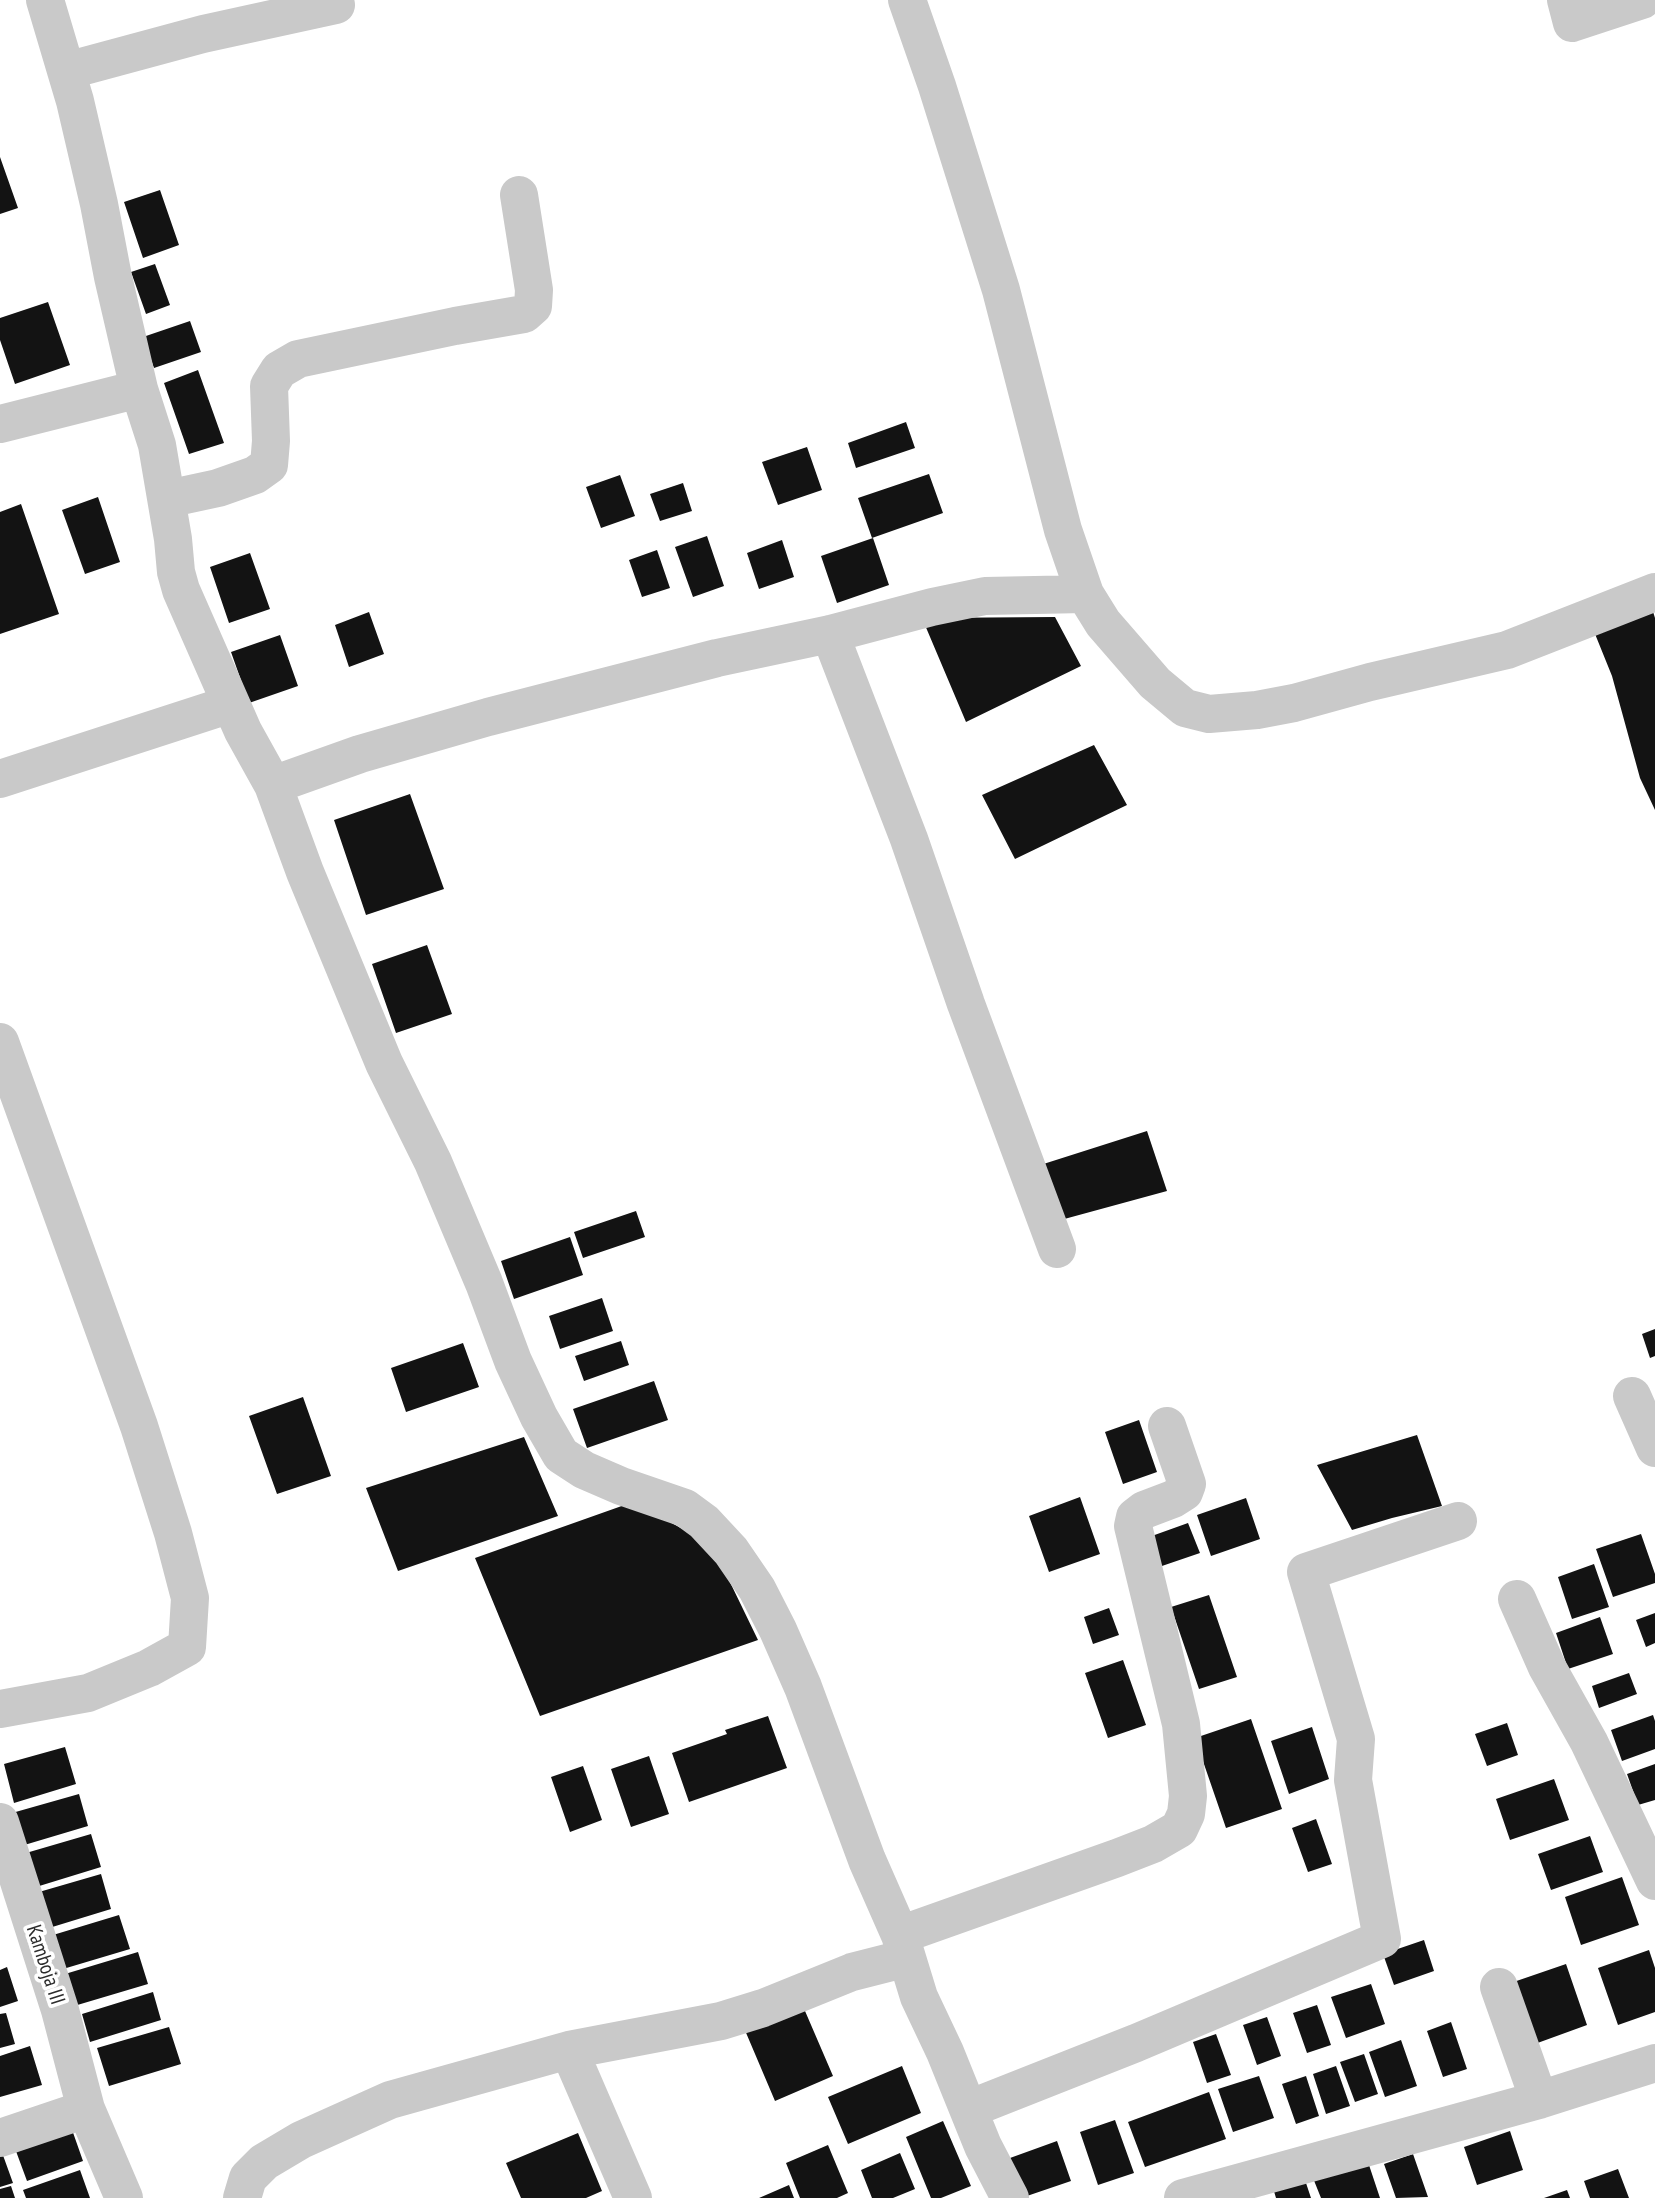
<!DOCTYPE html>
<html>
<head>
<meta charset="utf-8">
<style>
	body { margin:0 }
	canvas { display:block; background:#fff }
</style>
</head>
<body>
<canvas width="1655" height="2198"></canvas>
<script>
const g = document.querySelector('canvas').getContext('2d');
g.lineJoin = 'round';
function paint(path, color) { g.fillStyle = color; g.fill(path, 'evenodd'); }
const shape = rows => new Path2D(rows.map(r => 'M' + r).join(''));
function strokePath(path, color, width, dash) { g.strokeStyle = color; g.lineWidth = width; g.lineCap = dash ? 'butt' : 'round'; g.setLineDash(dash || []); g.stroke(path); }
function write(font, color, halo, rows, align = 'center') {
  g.font = font + ' "PT Sans Narrow",sans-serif'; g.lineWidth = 7; g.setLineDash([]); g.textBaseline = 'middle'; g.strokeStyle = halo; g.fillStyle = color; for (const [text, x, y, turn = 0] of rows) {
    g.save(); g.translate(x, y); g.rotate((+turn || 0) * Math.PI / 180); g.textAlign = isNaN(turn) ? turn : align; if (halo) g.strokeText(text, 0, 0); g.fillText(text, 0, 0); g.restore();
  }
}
const building = shape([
	[0,157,18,208,0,214],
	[160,190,179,245,143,258,124,202],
	[155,264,170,305,146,314,131,272],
	[48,302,70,365,15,384,0,340,0,318],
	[190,321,201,352,154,368,143,337],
	[198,370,224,443,189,454,164,383],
	[906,422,915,448,856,468,848,443],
	[807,447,822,490,778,505,762,462],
	[929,474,943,513,872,538,858,498],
	[620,475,635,516,601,528,586,487],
	[683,483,692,511,660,521,650,494],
	[98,497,120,562,85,574,62,510],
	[21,504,59,614,0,634,0,512],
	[707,536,724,586,693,597,675,547],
	[873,538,889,585,837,603,821,556],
	[782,540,794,577,759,589,747,553],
	[657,550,670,588,642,597,629,560],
	[250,553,270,609,229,623,210,567],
	[1650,602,1655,618,1655,810,1640,778,1612,676,1591,624],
	[369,612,384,654,349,667,335,625],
	[1055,617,1081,666,966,722,922,618],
	[280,635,298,686,249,703,231,652],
	[1094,745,1127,805,1015,859,982,795],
	[410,794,444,889,366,915,334,820],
	[427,945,452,1014,396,1033,372,964],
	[1147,1131,1167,1191,1057,1221,1034,1167],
	[636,1211,645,1237,583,1258,574,1232],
	[570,1237,583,1275,514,1299,501,1261],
	[602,1298,613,1331,560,1349,549,1316],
	[1655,1329,1655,1356,1650,1358,1642,1334],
	[621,1341,629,1365,584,1381,575,1356],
	[463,1343,479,1387,406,1412,391,1368],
	[654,1381,668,1420,587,1448,573,1409],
	[303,1397,331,1476,277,1494,249,1416],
	[1139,1420,1157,1472,1123,1484,1105,1432],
	[1417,1435,1442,1506,1392,1518,1352,1530,1317,1465],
	[524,1437,558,1516,398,1571,366,1488],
	[1080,1497,1100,1554,1049,1572,1029,1516],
	[1246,1498,1260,1539,1211,1556,1197,1515],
	[633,1502,712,1545,758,1640,540,1716,475,1558],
	[1188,1523,1200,1553,1159,1567,1149,1537],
	[1641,1534,1655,1574,1655,1583,1613,1597,1596,1549],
	[1594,1564,1609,1607,1572,1619,1558,1577],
	[1209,1595,1237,1677,1199,1689,1171,1607],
	[1109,1608,1119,1635,1093,1644,1084,1617],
	[1655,1613,1655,1643,1646,1647,1636,1620],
	[1600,1617,1613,1654,1568,1669,1556,1633],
	[1123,1660,1146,1725,1108,1738,1085,1673],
	[1629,1673,1637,1694,1599,1708,1592,1686],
	[1653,1715,1655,1721,1655,1749,1622,1761,1611,1730],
	[768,1716,787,1768,689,1802,672,1753,727,1734,725,1730],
	[1251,1719,1282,1809,1226,1828,1195,1738],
	[1507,1723,1518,1755,1487,1766,1475,1734],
	[1312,1727,1329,1779,1289,1794,1271,1741],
	[65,1747,76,1784,14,1803,4,1764],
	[649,1756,669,1814,631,1827,611,1769],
	[1655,1764,1655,1800,1638,1805,1627,1774],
	[583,1766,602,1820,570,1832,551,1777],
	[1554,1779,1569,1820,1510,1840,1496,1799],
	[79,1794,88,1826,21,1846,12,1813],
	[1316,1819,1332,1864,1308,1872,1292,1828],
	[91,1834,101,1867,36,1887,26,1853],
	[1590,1836,1603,1872,1551,1890,1538,1854],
	[101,1874,111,1909,49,1928,39,1892],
	[1622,1877,1639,1925,1581,1945,1565,1897],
	[119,1915,130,1949,63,1969,53,1935],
	[1424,1940,1434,1971,1394,1985,1383,1954],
	[1649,1950,1655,1968,1655,2012,1618,2025,1598,1968],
	[138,1952,148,1984,74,2006,65,1974],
	[1566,1964,1587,2025,1521,2049,1499,1987],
	[7,1967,18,2001,0,2007,0,1970],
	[1371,1984,1385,2024,1346,2038,1331,1997],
	[153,1992,161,2020,90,2042,82,2014],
	[802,2004,833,2076,775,2101,744,2028],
	[1317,2005,1331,2045,1307,2053,1293,2013],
	[6,2013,15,2044,0,2048,0,2014],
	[1267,2017,1281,2056,1257,2065,1243,2025],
	[1451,2022,1467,2069,1443,2077,1427,2031],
	[169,2027,181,2064,109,2086,97,2048],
	[1216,2034,1231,2075,1207,2083,1193,2042],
	[1401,2040,1417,2086,1385,2097,1369,2052],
	[30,2046,42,2085,0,2097,0,2056],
	[1364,2054,1378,2094,1355,2102,1340,2062],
	[902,2066,921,2113,848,2144,828,2097],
	[1336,2066,1350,2106,1326,2114,1313,2074],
	[1259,2076,1274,2118,1233,2132,1218,2089],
	[1306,2076,1319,2116,1296,2124,1282,2084],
	[1209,2092,1226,2139,1145,2167,1128,2122],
	[1115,2120,1134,2173,1098,2185,1080,2132],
	[943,2121,971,2186,941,2198,931,2198,906,2137],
	[70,2124,83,2161,27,2181,13,2143],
	[1510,2131,1523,2170,1477,2185,1464,2147],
	[578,2133,602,2191,586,2198,521,2198,506,2163],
	[1057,2141,1071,2181,1024,2197,1010,2158],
	[828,2145,848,2193,837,2198,800,2198,786,2163],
	[0,2147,13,2183,0,2187],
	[900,2153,915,2189,893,2198,872,2198,861,2170],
	[1413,2154,1428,2197,1396,2198,1384,2164],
	[1367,2159,1380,2198,1321,2198,1313,2178],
	[1618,2169,1629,2198,1590,2198,1584,2181],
	[80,2170,90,2198,26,2198,23,2190],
	[1304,2177,1311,2198,1276,2198,1273,2188],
	[789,2185,794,2198,759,2198],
	[11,2186,15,2198,0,2198,0,2189],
	[1567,2190,1570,2198,1544,2198]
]);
const minor = shape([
	[45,0,75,101,99,204,113,277,139,389,157,445,173,539,176,572,181,590,243,731,273,785,305,872,384,1063,433,1162,484,1283,513,1361,539,1417,561,1455,584,1470,621,1486,685,1508,704,1522,731,1551,757,1589,778,1630,803,1687,867,1860,900,1935,919,1997,945,2052,983,2146,1010,2198],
	[907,0,937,86,1001,290,1063,530,1085,594,1103,623,1155,683,1185,708,1209,714,1257,710,1294,703,1370,682,1507,650,1655,592],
	[1566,0,1572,23,1642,0],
	[66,71,203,34,336,5],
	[0,424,139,389],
	[167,499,218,488,255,475,269,465,271,441,269,386,279,370,298,359,455,326,524,314,533,306,534,290,519,195],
	[830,634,909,839,966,1004,1057,1249],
	[0,779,231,704],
	[273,785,360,754,488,717,717,658,830,634,932,607,985,596,1085,594],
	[0,1042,139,1426,173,1533,190,1598,187,1647,149,1668,88,1693,0,1709],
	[1632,1396,1655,1448],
	[1517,1599,1547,1667,1589,1742,1655,1881],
	[0,1822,60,2010,86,2109,124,2198],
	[900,1935,1117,1858,1153,1844,1179,1829,1186,1814,1188,1796,1181,1724,1133,1526,1135,1517,1144,1510,1173,1499,1184,1492,1187,1484,1167,1426],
	[1499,1987,1539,2100],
	[569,2050,633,2198],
	[969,2109,1136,2043,1382,1939,1353,1780,1356,1739,1306,1572,1458,1521],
	[0,2138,86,2109],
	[242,2198,248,2178,264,2162,301,2140,390,2100,569,2050,721,2021,763,2008,852,1972,907,1958],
	[1183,2198,1539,2100,1655,2063]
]);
const streetNames = [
	["Kamboja III",45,1965,72]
];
paint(building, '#131313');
strokePath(minor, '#c9c9c9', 38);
write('21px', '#2c2c2c', '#fff', streetNames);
</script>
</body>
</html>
